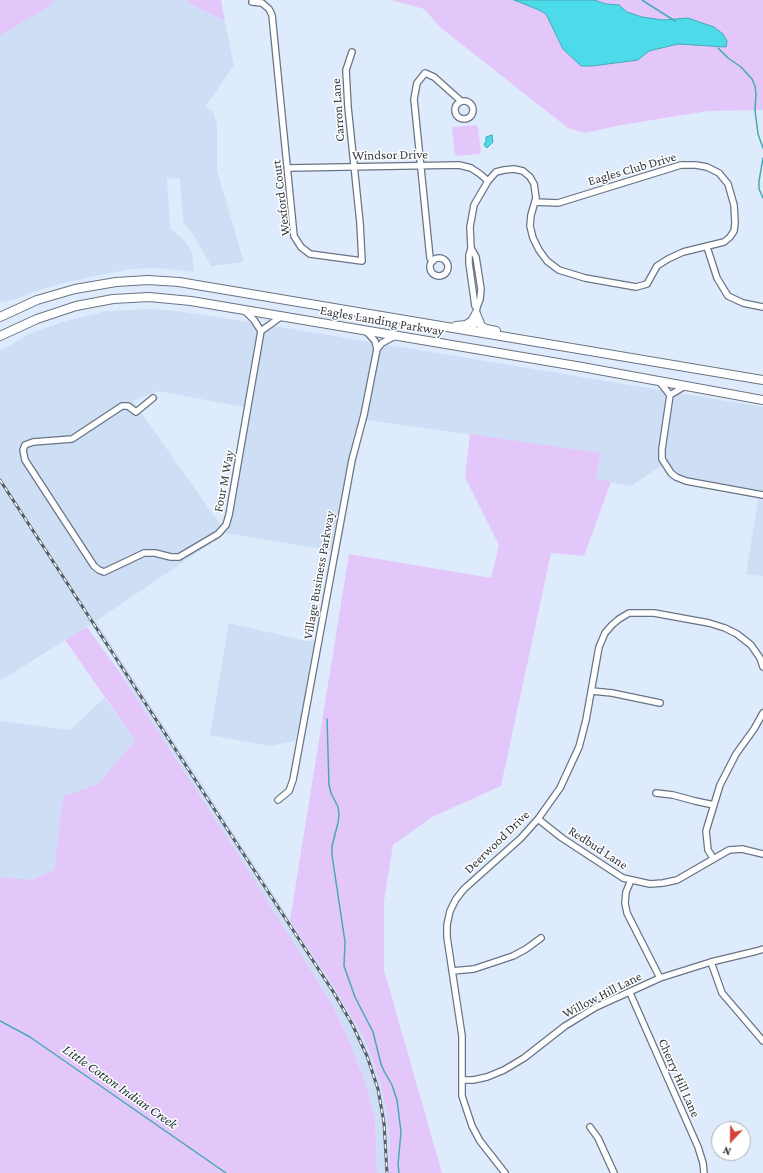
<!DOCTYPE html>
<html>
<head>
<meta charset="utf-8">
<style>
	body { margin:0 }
	#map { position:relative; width:763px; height:1173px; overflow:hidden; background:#deebfd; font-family:"Crimson Pro",serif }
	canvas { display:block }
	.north { position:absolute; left:711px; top:1121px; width:40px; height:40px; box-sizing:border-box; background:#fff; border:1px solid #adafb2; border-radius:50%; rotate:202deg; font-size:11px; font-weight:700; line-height:16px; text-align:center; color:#33383f }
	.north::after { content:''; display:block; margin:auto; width:14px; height:18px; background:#d2443c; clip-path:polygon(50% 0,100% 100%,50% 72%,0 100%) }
</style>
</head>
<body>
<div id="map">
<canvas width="763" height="1173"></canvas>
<div class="north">N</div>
</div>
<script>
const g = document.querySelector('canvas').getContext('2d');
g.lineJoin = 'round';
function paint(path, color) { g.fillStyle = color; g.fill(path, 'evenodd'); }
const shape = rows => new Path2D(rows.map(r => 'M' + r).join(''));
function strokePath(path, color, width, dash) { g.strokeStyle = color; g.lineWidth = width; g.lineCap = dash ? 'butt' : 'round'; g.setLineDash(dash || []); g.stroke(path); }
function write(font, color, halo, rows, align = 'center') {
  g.font = font + ' "Crimson Pro",serif'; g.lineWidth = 3; g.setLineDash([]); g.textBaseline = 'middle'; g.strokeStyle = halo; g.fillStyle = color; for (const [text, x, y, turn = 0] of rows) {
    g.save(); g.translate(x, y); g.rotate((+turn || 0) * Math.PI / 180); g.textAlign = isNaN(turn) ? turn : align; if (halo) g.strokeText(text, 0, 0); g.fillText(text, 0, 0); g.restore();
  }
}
const built = shape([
	[56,0,185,0,192,5,225,21,234,65,206,106,213,112,217,124,217,171,244,262,211,266,193,234,183,222,180,179,167,178,170,228,184,240,192,252,194,272,160,268,129,269,67,282,39,290,16,299,0,302,0,36,48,6],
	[151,309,178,311,280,327,763,407,763,576,746,574,759,496,670,480,662,465,631,486,596,480,601,453,360,419,339,552,226,533,96,621,328,978,363,1036,380,1082,387,1112,390,1143,389,1173,377,1173,375,1118,365,1082,351,1045,332,1004,243,862,131,689,114,659,91,624,0,681,0,351,29,334,62,322,106,311],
	[158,391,249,408,226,533,133,401],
	[229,623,306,641,321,640,295,741,270,746,210,735],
	[104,698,135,740,98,784,63,796,54,870,32,880,0,877,0,721,70,730]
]);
const green = shape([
	[0,0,56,0,49,6,0,36],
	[185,0,221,0,225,21,192,5],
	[391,0,763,0,763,110,708,111,621,125,585,133,568,128,441,28,424,9],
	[476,125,478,127,481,152,479,154,457,156,455,154,452,127],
	[470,434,601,453,596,479,611,482,584,556,551,553,501,786,432,817,393,845,384,901,384,970,442,1173,389,1173,390,1143,387,1112,380,1082,371,1056,363,1036,328,978,290,920,349,554,491,578,499,545,465,477],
	[87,627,121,674,243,862,332,1004,351,1045,365,1082,375,1118,377,1173,0,1173,0,877,32,880,54,870,63,796,98,784,135,740,65,640]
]);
const water = shape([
	[514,0,594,0,606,4,619,5,627,12,642,17,663,20,688,18,714,27,723,34,727,41,726,47,678,44,649,51,638,60,592,66,581,66,563,49,546,14,539,10,514,0],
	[492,135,493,142,487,148,484,145,486,141,486,137,492,135]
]);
const stream = shape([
	[642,0,675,21],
	[718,48,728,58,741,67,752,79,755,86,756,94,755,110,758,134,763,148],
	[763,158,759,181,759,189,763,198],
	[327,719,329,785,331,793,338,807,339,815,338,823,332,846,332,855,345,942,344,966,355,997,373,1032,381,1064,384,1071,392,1085,397,1100,401,1132,398,1164,399,1173],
	[0,1021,30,1037,226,1173]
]);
const minor = shape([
	[252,2,262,3,269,9,272,15,294,236,301,247,310,254,362,261,360,223,348,107,346,70,352,52],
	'455 110a9 9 0 1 1 18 0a9 9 0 1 1-18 0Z',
	[288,168,459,165,471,168,480,174,488,181],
	[707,247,717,278,728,296,743,303,763,307],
	[471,248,470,227,474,205,488,181,496,172,504,170,514,169,523,171,530,177,534,184,536,198,531,215,530,226,533,238,539,250,547,261,559,270,585,278,636,287,647,284,657,266,668,259,683,252,724,242,730,237,734,231,735,223,734,205,728,184,719,173,707,167,696,165,681,165,558,203,535,202],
	'430 267a9 9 0 1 1 18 0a9 9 0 1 1-18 0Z',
	[433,261,430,258,414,99,417,83,425,73,434,77,461,101],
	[261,331,282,316],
	[366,331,375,341,377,349],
	[473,332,477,307,480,299,481,289,476,257,471,248,469,255,469,263,475,306,477,307],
	[659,381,670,395,662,449,662,459,671,473,676,477,686,481,763,495],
	[670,395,685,386],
	[153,398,136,412,128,406,122,406,72,439,33,442,25,445,23,450,25,460,94,566,99,570,104,572,144,553,155,553,171,557,179,557,218,534,226,525,229,515,261,331,254,320,244,310],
	[592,691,612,693,660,703],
	[656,793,673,795,695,801,714,805],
	[278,800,289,791,293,780,352,460,364,415,377,349,382,343,395,336],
	[538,819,562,838,623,878,650,884,663,883,677,880,729,850,742,849,763,854],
	[713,858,708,850,706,831,720,785,736,754,754,729,763,713],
	[631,880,626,892,625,903,627,913,660,978],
	[711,962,722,993,763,1041],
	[452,971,474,969,513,956,526,949,541,938],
	[630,993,698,1147,703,1163,704,1173],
	[462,1080,473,1080,487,1077,504,1070,524,1058,565,1026,596,1007,660,978,711,962,757,951,763,949],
	[590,1127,598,1138,614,1173],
	[505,1173,480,1141,472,1126,462,1096,462,1036,447,937,447,925,450,911,456,899,464,889,521,838,538,819,560,788,579,747,586,720,599,647,605,633,612,625,619,619,629,613,654,613,709,623,725,628,737,634,751,645,760,658,763,667]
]);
const secondary = shape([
	[476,314,481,326,486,329,496,331],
	[0,317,37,300,75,289,116,282,148,280,179,282,763,380],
	[456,326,466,325,472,321,476,314],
	[0,336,37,319,76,306,113,299,149,297,191,301,582,367,763,400]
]);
const rail = shape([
	[0,480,334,993,352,1024,367,1056,378,1089,384,1123,387,1173]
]);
const streetNames = [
	["Carron Lane",338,110,-94],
	["Windsor Drive",390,155,-1],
	["Eagles Club Drive",632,169,-16],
	["Wexford Court",281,198,-97],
	["Eagles Landing Parkway",382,321,10],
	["Four M Way",224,481,-79],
	["Village Business Parkway",319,575,-80],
	["Deerwood Drive",497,842,-44],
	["Redbud Lane",598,848,33],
	["Willow Hill Lane",602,995,-27],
	["Cherry Hill Lane",679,1078,66]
];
const waterNames = [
	["Little Cotton Indian Creek",120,1087,35]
];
paint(built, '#cddef5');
paint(green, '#e3c7fb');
paint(water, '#4ddbe9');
strokePath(water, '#45aab6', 1);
strokePath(stream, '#45aab6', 1.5);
strokePath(minor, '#697584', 8);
strokePath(secondary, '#697584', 10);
strokePath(minor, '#fff', 5.5);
strokePath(secondary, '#fff', 8);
strokePath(rail, '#565d66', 3);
strokePath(rail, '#fff', 1.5, [4.5]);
write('13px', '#33383f', '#fff', streetNames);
write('italic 14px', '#1c3436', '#fff', waterNames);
</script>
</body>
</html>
